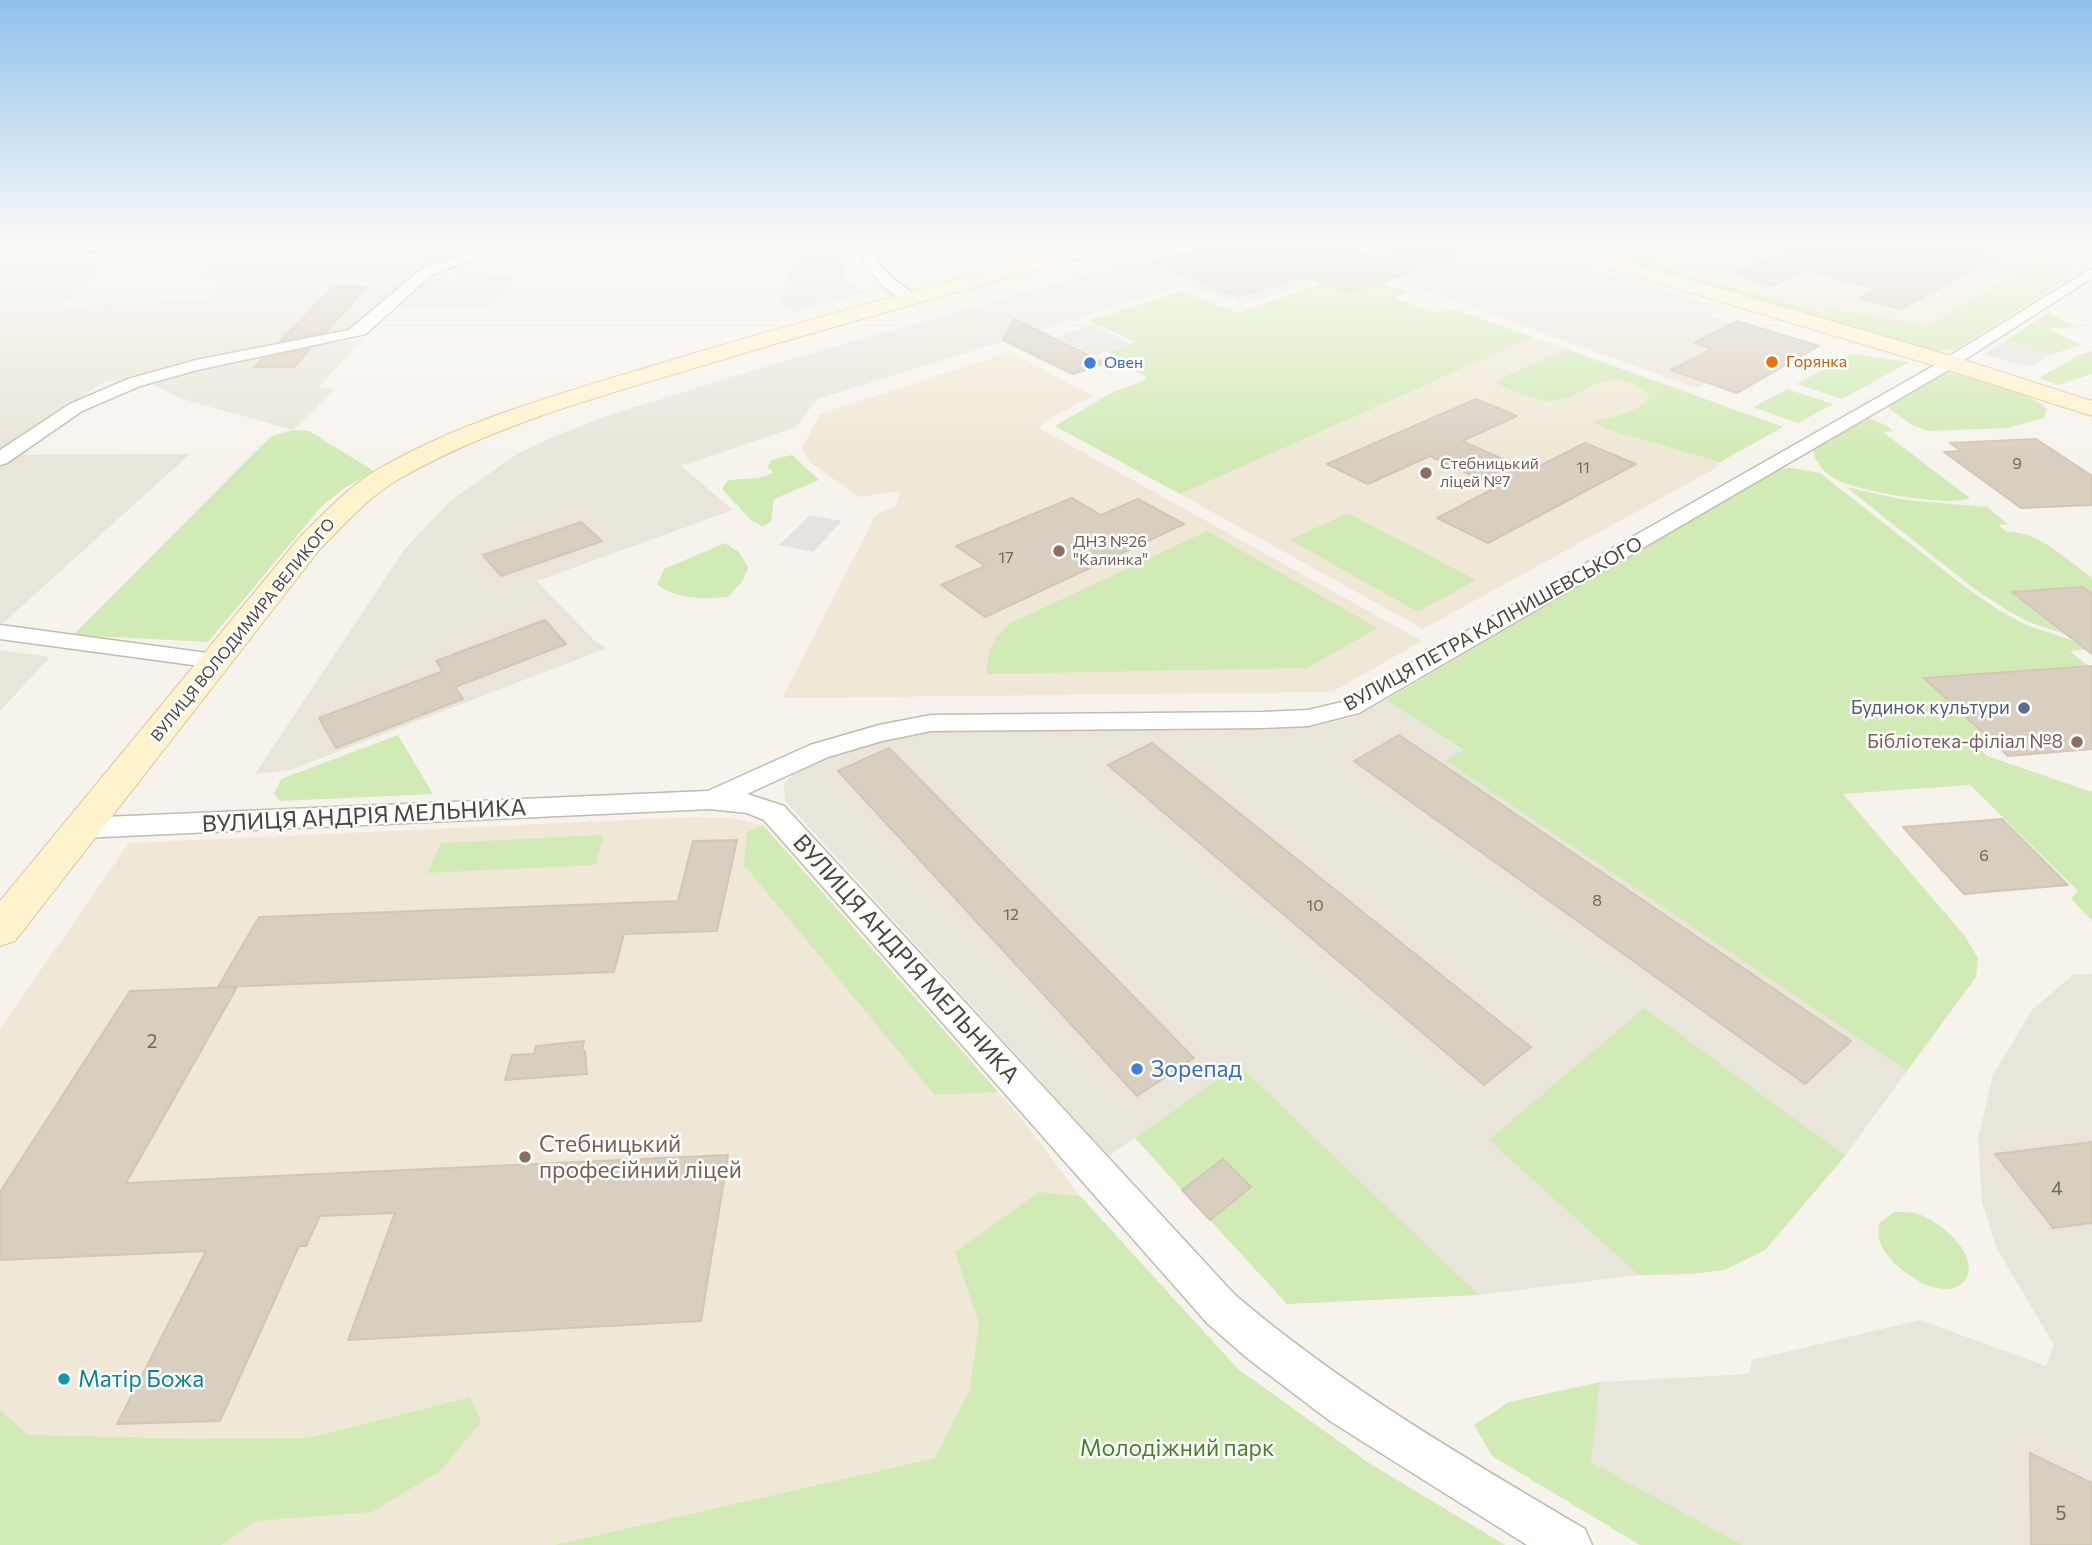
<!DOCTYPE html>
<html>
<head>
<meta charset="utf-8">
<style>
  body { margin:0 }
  canvas { display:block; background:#f6f3ec }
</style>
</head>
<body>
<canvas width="2092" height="1545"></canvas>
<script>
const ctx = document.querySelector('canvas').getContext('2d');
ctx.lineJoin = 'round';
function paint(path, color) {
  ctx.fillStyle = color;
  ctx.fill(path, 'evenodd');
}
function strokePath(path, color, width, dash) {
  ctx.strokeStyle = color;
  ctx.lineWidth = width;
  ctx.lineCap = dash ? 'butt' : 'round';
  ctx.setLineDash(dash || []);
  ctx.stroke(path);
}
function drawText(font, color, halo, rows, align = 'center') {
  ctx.font = font + ' Commissioner,sans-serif';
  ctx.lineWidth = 5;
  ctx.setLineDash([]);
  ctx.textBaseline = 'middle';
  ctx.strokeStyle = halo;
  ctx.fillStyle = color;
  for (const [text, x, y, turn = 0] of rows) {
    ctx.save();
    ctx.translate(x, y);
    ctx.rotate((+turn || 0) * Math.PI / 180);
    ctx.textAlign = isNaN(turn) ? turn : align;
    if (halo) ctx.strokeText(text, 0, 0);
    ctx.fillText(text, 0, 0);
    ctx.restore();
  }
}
const residential = new Path2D(`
  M228,243H440L436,252L414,275L350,333L127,381H105L64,410L0,450V264L52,252L123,246L60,306L209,301L224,277H200Z
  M1390,243H1507L1723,308L1708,316L1766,333L1746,360L1696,388L1364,268Z
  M1581,243H1701L1654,264Z
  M1169,251L1210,268L1236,260L1323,279L1242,305L1195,288L1178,287L817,399L796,427L681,466L733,510L537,581L594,640L607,648L290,770L255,774L404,550L451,500L519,453L555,436L609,415L761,368Z
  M516,277L493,306L396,308L427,279Z
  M362,340L318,388L335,389L293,430L182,399L149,382L287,348Z
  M190,454L2,624H0V467L17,455Z
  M0,650L50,657L0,711Z
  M1386,700L1463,751L1447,761L1907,1071L1845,1156L1765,1250L1724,1270L1690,1274L1639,1275L1479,1295L1238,1064L1109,1156L785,801L784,784L796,771L819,760L880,742L932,732L1312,727L1355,717Z
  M2092,974V1545H1743L1591,1462L1600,1382L1749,1374L1752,1360L1920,1320L2046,1366L2054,1345L1997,1249L1982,1202L1978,1138L1993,1075L2032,1010L2073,975Z`);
const industrial = new Path2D(`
  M798,245H843L844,280L866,293L793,312L779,303L797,253L650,258L653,249Z
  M810,515L842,521L813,552L779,545Z`);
const education = new Path2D(`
  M1701,243H2010L2092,263L2086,267H2068L2075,273L1953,351L1654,264Z
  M1533,337L1783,427L1717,463L1716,468L1423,629L1149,477L1464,367Z
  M1010,352L1094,396L1050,418L1039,428L1422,641L1332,692L782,698L876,515L896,505L900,491L859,497L810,462L802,448L820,414Z
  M694,817L732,818L763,825L1021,1118L1080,1196L935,1458L554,1545H0V1029L129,843Z`);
const green = new Path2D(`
  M440,243H498L416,273L436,252Z
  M1635,258L1819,312L1827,308L1929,326L2032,264L2075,274L1953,351L1947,349L1938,354L1623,264Z
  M1353,273L1408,292L1394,298L1432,312L1456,310L1533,337L1180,494L1055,426L1113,392L1145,380L1147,377L1112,360L1119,357L1108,352L1135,342L1089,321L1181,291L1238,313Z
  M2048,312L2077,327L2049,329L2081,345L2052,354L2005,341Z
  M1566,349L1783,427L1720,462L1610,430L1592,422C1612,416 1638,415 1650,396C1604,357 1590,400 1550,401C1531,401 1510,389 1493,382Z
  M2092,351V374L2058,385L2039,378L2079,355Z
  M1851,354L1909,362L1842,399L1797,384Z
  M1943,372C1972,377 2025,389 2047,409L2044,418L2007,428L1929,431L1912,425L1890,409L1889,403Z
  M1787,389L1833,404L1798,423L1753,407Z
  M1866,417L1888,426L1892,431L1883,432L1970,498C1947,507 1868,492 1844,483C1831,479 1812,463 1814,448Z
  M293,430L309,431L374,471L343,489L321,507L208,642L73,635L271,436Z
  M792,455L819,480L774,499L771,521L763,527L751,520L722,489L727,481C745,476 757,483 773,472L768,467L771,460Z
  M1792,468L1820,473L1969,590L2000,611L2026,625L2083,644L2090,649L2070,651L2088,666L1925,679L1989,738L1970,740L1987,756L2092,792V921L2071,899L2078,891L1970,785L1843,794L1964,935L1978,958L1976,977L1907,1071L1446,761L1463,750L1386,700L1779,469Z
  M1846,487L1905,500L1987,507L2008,524L1998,525L2007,532C2039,531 2067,560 2092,578V594L2082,587L2013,592L2085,641L2029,622L2007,610L1976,590Z
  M1348,513L1476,580L1418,612L1290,540Z
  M1207,531L1378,628L1307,668L987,674C987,648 992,640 1011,623Z
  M725,543L739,552L748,567L742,582L728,597C701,599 680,600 657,585L664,569Z
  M398,735L433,794L280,801L274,794L281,779Z
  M763,825L998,1092L935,1095L744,865L747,832Z
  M604,835L595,865L427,873L441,843Z
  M1644,1008L1845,1156L1765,1250L1724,1270L1690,1274L1639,1275L1489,1140Z
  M1238,1064L1479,1295L1287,1304L1210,1220L1251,1187L1223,1159L1182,1190L1135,1138Z
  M1039,1192L1080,1196L1238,1369L1369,1463L1505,1545H554L935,1458L970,1389L979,1323L955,1252Z
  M1894,1212C1904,1212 1912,1212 1921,1215C1940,1222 1982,1256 1965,1280C1944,1307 1890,1267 1881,1245C1878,1238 1878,1231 1879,1223Z
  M1600,1382L1591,1462L1743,1545H1640L1492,1456L1474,1425L1509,1402Z
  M470,1397L481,1422L440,1471L372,1512L255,1521L221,1545H0V1410L28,1435L190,1439L309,1438Z`);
const parking = new Path2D(`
  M1091,325L1113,335L1130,343L1095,356L1056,337Z
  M2005,341L2052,354L2033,365L2018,364L1984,354Z`);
const building = new Path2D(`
  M1220,243H1336L1377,257L1419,243H1457L1461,253L1351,293L1305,276L1238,297L1153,262Z
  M1803,243H1949L1999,255L1901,309L1860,298L1876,289L1806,270L1772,286L1733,274Z
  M334,287H366L326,332L280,341Z
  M1014,319L1105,363L1073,374L1003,340Z
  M1737,321L1819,346L1737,393L1671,370L1712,349L1694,343Z
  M311,348L294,367H254L263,359Z
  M1476,399L1517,416L1462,441L1530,471L1585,443L1636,464L1488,543L1437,518L1497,487L1430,456L1368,484L1327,464Z
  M2036,439L2092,476V505L2021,508L1944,452L1961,451L1950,443Z
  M1072,498L1101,515L1138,499L1184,524L985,617L941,585L985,566L956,546Z
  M581,522L602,541L501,576L483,555Z
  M2082,587L2092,594V654L2012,592Z
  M545,620L566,644L455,687L463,699L336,748L319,718L443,671L436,661Z
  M2092,666V749L2008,756L1924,678Z
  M1399,735L1851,1041L1805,1084L1354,761Z
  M1152,743L1531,1047L1484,1085L1108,765Z
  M889,748L1194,1058L1137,1096L838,771Z
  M2002,819L2068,885L1964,894L1903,827Z
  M737,840L717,931L624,934L614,972L218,987L259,917L678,901L693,841Z
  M237,987L126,1183L728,1155L701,1321L348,1340L395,1213L320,1216L306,1246H299L220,1421L117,1424L206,1251L0,1260V1192L130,991Z
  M584,1041L582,1051H585L587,1074L505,1080L512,1055L534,1054L536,1046Z
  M2092,1142V1223L2053,1228L1995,1154Z
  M1223,1159L1251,1187L1210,1220L1182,1190Z
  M2030,1453L2092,1483V1545H2031Z`);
const street = new Path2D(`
  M77,243H166L159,247L0,254V246Z
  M494,243H512L430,276L366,334L197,370L140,386L82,411L7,463L0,465V450L70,404L128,379L196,360L349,330L420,270Z
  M854,243H866C878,266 893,281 916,295L918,298L916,301C892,306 861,262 854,243Z
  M2092,268V278L1947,371L1359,713L1308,726L1262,728L931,731L882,741L828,757L747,794L784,806L1235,1295C1343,1387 1463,1457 1585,1529L1592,1545H1527L1330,1421L1247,1358L1207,1323L764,820L747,813L710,809L81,838L71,835L67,828L71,821L81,818L708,791L810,745L879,725L931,715L1262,712L1308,710L1342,702L1935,365Z
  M0,625L215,654L223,656L227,661L223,666L215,668L0,639Z`);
const secondary = new Path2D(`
  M1091,243H1119L1117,247C973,288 828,327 685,371C587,400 488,428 399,479C368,497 345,524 320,549L15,941L0,946V901L300,537C325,512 349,486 380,468C468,418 566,392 662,363C804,320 948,282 1091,243Z
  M1536,243H1564L1958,358L2092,401V416L1942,368L1538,247Z`);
const markers = [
  [1772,362,7,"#e8710a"],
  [1090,363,7,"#3f7fe0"],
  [1426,473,7,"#8d6e63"],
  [1059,551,7,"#8d6e63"],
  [2024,708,7,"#5c6f8a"],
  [2077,742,7,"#8d6e63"],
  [1137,1069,7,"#3f7fe0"],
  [525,1157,7,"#8d6e63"],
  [64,1379,7,"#0f9aa8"]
];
const farFoodnames = [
  ["Горянка",1786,362]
];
const farShopnames = [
  ["Овен",1104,363]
];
const farEducationnames = [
  ["Стебницький",1440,464],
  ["ліцей №7",1440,482],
  ["ДНЗ №26",1073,542],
  ["\"Калинка\"",1073,560]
];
const numberNames = [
  ["9",2017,464],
  ["11",1583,468],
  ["17",1006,558],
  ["6",1984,856],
  ["8",1597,901],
  ["10",1315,906],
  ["12",1011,915]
];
const farStreetnames = [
  ["ВУЛИЦЯ ВОЛОДИМИРА ВЕЛИКОГО",243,630,-51]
];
const streetNames = [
  ["ВУЛИЦЯ ПЕТРА КАЛНИШЕВСЬКОГО",1493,624,-29]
];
const serviceNames = [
  ["Будинок культури",2010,708]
];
const educationNames = [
  ["Бібліотека-філіал №8",2063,742]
];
const nearNumbernames = [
  ["2",152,1042],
  ["4",2057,1189],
  ["5",2061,1514]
];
const nearStreetnames = [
  ["ВУЛИЦЯ АНДРІЯ МЕЛЬНИКА",364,816,-3],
  ["ВУЛИЦЯ АНДРІЯ МЕЛЬНИКА",906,959,48]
];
const nearShopnames = [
  ["Зорепад",1151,1069]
];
const nearEducationnames = [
  ["Стебницький",539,1144],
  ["професійний ліцей",539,1170]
];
const nearCulturenames = [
  ["Матір Божа",78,1379]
];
const nearParknames = [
  ["Молодіжний парк",1177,1448]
];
paint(residential, '#eae5da');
paint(industrial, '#e6e2dd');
paint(education, '#efe8d6');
paint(green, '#d2eab5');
paint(parking, '#e5e3e0');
paint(building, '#d8cfc1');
strokePath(building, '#d3c7b4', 2);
strokePath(street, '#c2bbae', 3);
strokePath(secondary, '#d6c79b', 2);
paint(street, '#fff');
paint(secondary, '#fff3cd');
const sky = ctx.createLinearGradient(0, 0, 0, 459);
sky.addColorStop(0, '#8fc1ec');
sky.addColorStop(0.53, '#fbfaf6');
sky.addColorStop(1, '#fbfaf600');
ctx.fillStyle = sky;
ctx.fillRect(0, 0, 2092, 459);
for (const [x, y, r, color] of markers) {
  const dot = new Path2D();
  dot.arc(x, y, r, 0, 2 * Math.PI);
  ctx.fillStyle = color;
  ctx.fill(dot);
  strokePath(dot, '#fff', 2.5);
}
drawText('16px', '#c56008', '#fff', farFoodnames, 'left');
drawText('16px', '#366cbe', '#fff', farShopnames, 'left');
drawText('16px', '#785e54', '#fff', farEducationnames, 'left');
drawText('16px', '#6e675b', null, numberNames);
drawText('16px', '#4b4439', '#fff', farStreetnames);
drawText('19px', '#4b4439', '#fff', streetNames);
drawText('19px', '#4e5e75', '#fff', serviceNames, 'right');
drawText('19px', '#785e54', '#fff', educationNames, 'right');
drawText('19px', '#6e675b', null, nearNumbernames);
drawText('23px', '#4b4439', '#fff', nearStreetnames);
drawText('23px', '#366cbe', '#fff', nearShopnames, 'left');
drawText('23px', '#785e54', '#fff', nearEducationnames, 'left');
drawText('23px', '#0d838f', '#fff', nearCulturenames, 'left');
drawText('23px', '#4a7f2a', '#fff', nearParknames);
</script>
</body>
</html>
